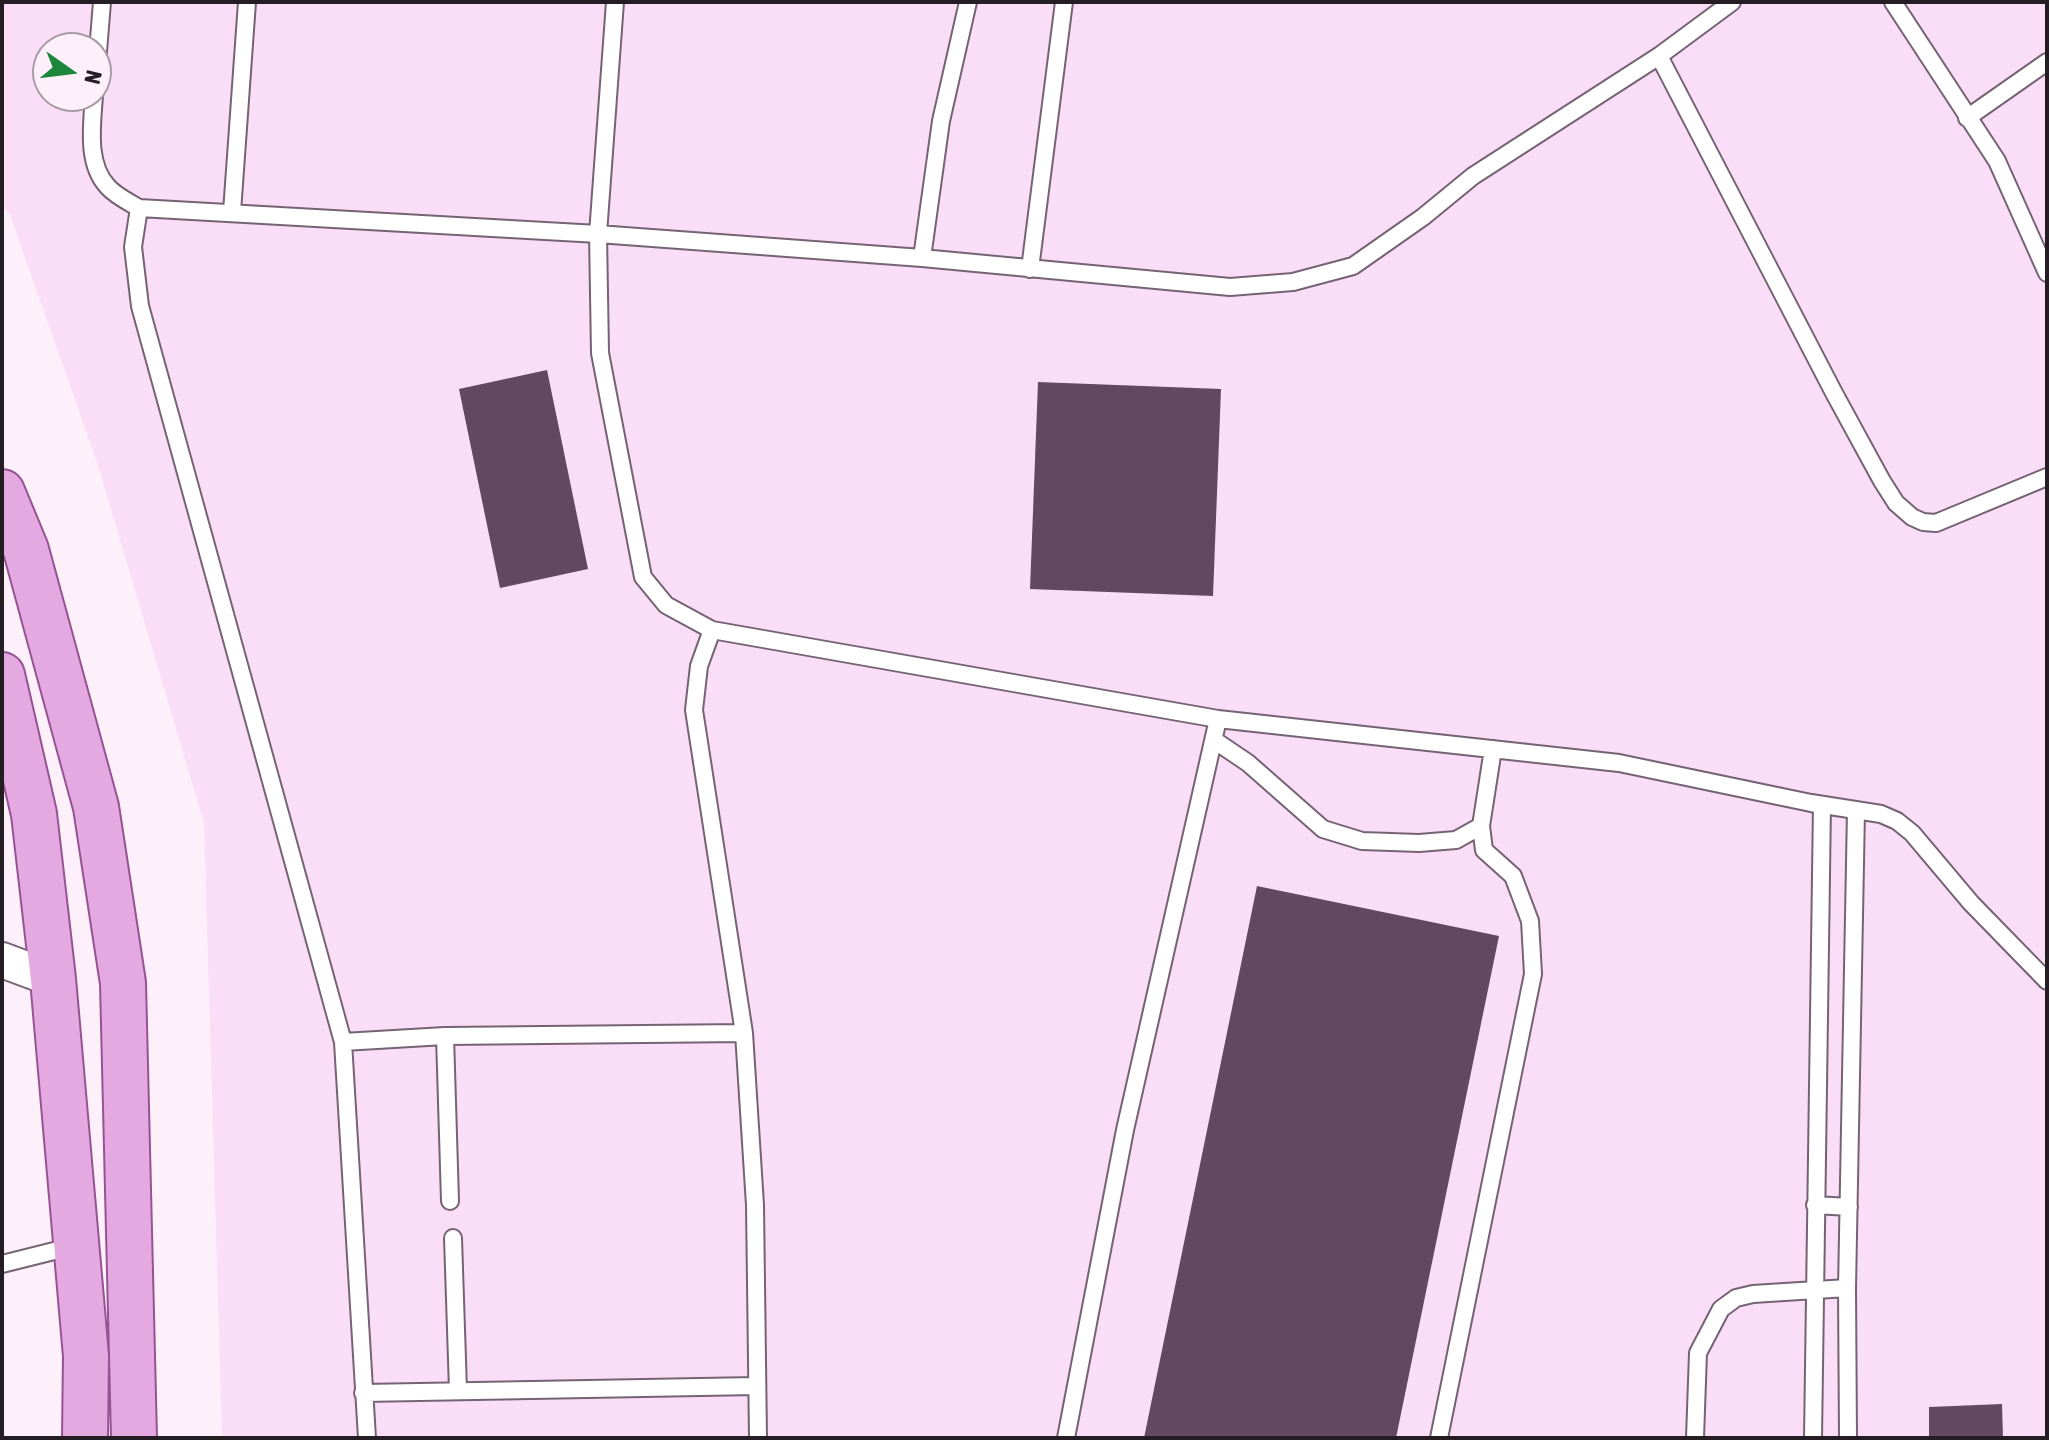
<!DOCTYPE html>
<html>
<head>
<meta charset="utf-8">
<style>
  body { margin:0 }
  #map { position:relative; width:2049px; height:1440px; overflow:hidden; background:#fdf0fb; font-family:"Asap Condensed",sans-serif }
  canvas { display:block }
  .frame { position:absolute; inset:0; border:4px solid #251d24; pointer-events:none }
  .north { position:absolute; left:32px; top:32px; width:80px; height:80px; box-sizing:border-box; background:#fdf0fb; border:2px solid #a79ca5; border-radius:50%; rotate:104deg; font-size:22px; font-weight:700; line-height:32px; text-align:center; color:#251d24 }
  .north::after { content:''; display:block; margin:auto; width:28px; height:36px; background:#1b863c; clip-path:polygon(50% 0,100% 100%,50% 72%,0 100%) }
</style>
</head>
<body>
<div id="map">
<canvas width="2049" height="1440"></canvas>
<div class="frame"></div>
<div class="north">N</div>
</div>
<script>
const ctx = document.querySelector('canvas').getContext('2d');
ctx.lineJoin = 'round';
function paint(path, color) {
  ctx.fillStyle = color;
  ctx.fill(path, 'evenodd');
}
function strokePath(path, color, width, dash) {
  ctx.strokeStyle = color;
  ctx.lineWidth = width;
  ctx.lineCap = dash ? 'butt' : 'round';
  ctx.setLineDash(dash || []);
  ctx.stroke(path);
}
const built = new Path2D(`
  M2,2H2047V1438H222L204,823L97,462L10,215L2,204ZM48,48H96V96H48Z`);
const building = new Path2D(`
  M547,370L588,569L500,588L459,389Z
  M1038,382L1221,389L1213,596L1030,589Z
  M1257,886L1499,936L1396,1438H1144Z
  M2002,1404L2003,1438H1929V1407Z`);
const lane = new Path2D(`
  M615,2L598,234L600,353L643,577L666,605L712,630L1218,719L1619,763L1811,803L1881,814L1897,821L1912,833L1971,903L2047,981
  M1893,2L1997,161L2047,273
  M1659,56L1834,393L1882,481L1896,503L1912,517L1923,522L1936,523L2047,477
  M96,76L102,2
  M94,96C92,125 86,164 108,187C116,196 129,202 139,208L598,234L922,258L1230,287L1293,282L1353,266L1423,217L1473,176L1659,56L1732,2
  M1967,118L2047,62
  M139,208L133,247L140,306L343,1042L367,1438
  M232,212L247,2
  M922,258L941,121L968,2
  M1030,269L1064,2
  M712,630L699,666L694,710L744,1033L755,1205L758,1438
  M1214,740L1248,763L1323,829L1362,841L1419,843L1456,840L1481,826
  M445,1036L450,1201
  M343,1042L445,1036L744,1033
  M1815,1205L1849,1207
  M453,1238L458,1390
  M2,1264L74,1246
  M363,1393L756,1386
  M1066,1438L1125,1130L1218,719
  M1439,1438L1533,974L1530,921L1513,876L1484,850L1481,826L1493,749
  M1695,1438L1698,1353L1721,1309L1736,1298L1753,1294L1847,1288
  M1813,1438L1822,805
  M1848,1438L1847,1288L1856,810`);
const street = new Path2D(`
  M2,960L53,979`);
const primary = new Path2D(`
  M2,492L26,550L96,807L123,983L134,1438
  M2,675L34,814L53,979L86,1356L85,1438`);
paint(built, '#fadef7');
paint(building, '#634861');
strokePath(lane, '#756374', 20);
strokePath(street, '#756374', 38);
strokePath(primary, '#965393', 48);
strokePath(lane, '#fff', 16);
strokePath(street, '#fff', 34);
strokePath(primary, '#e5a9e2', 44);
</script>
</body>
</html>
